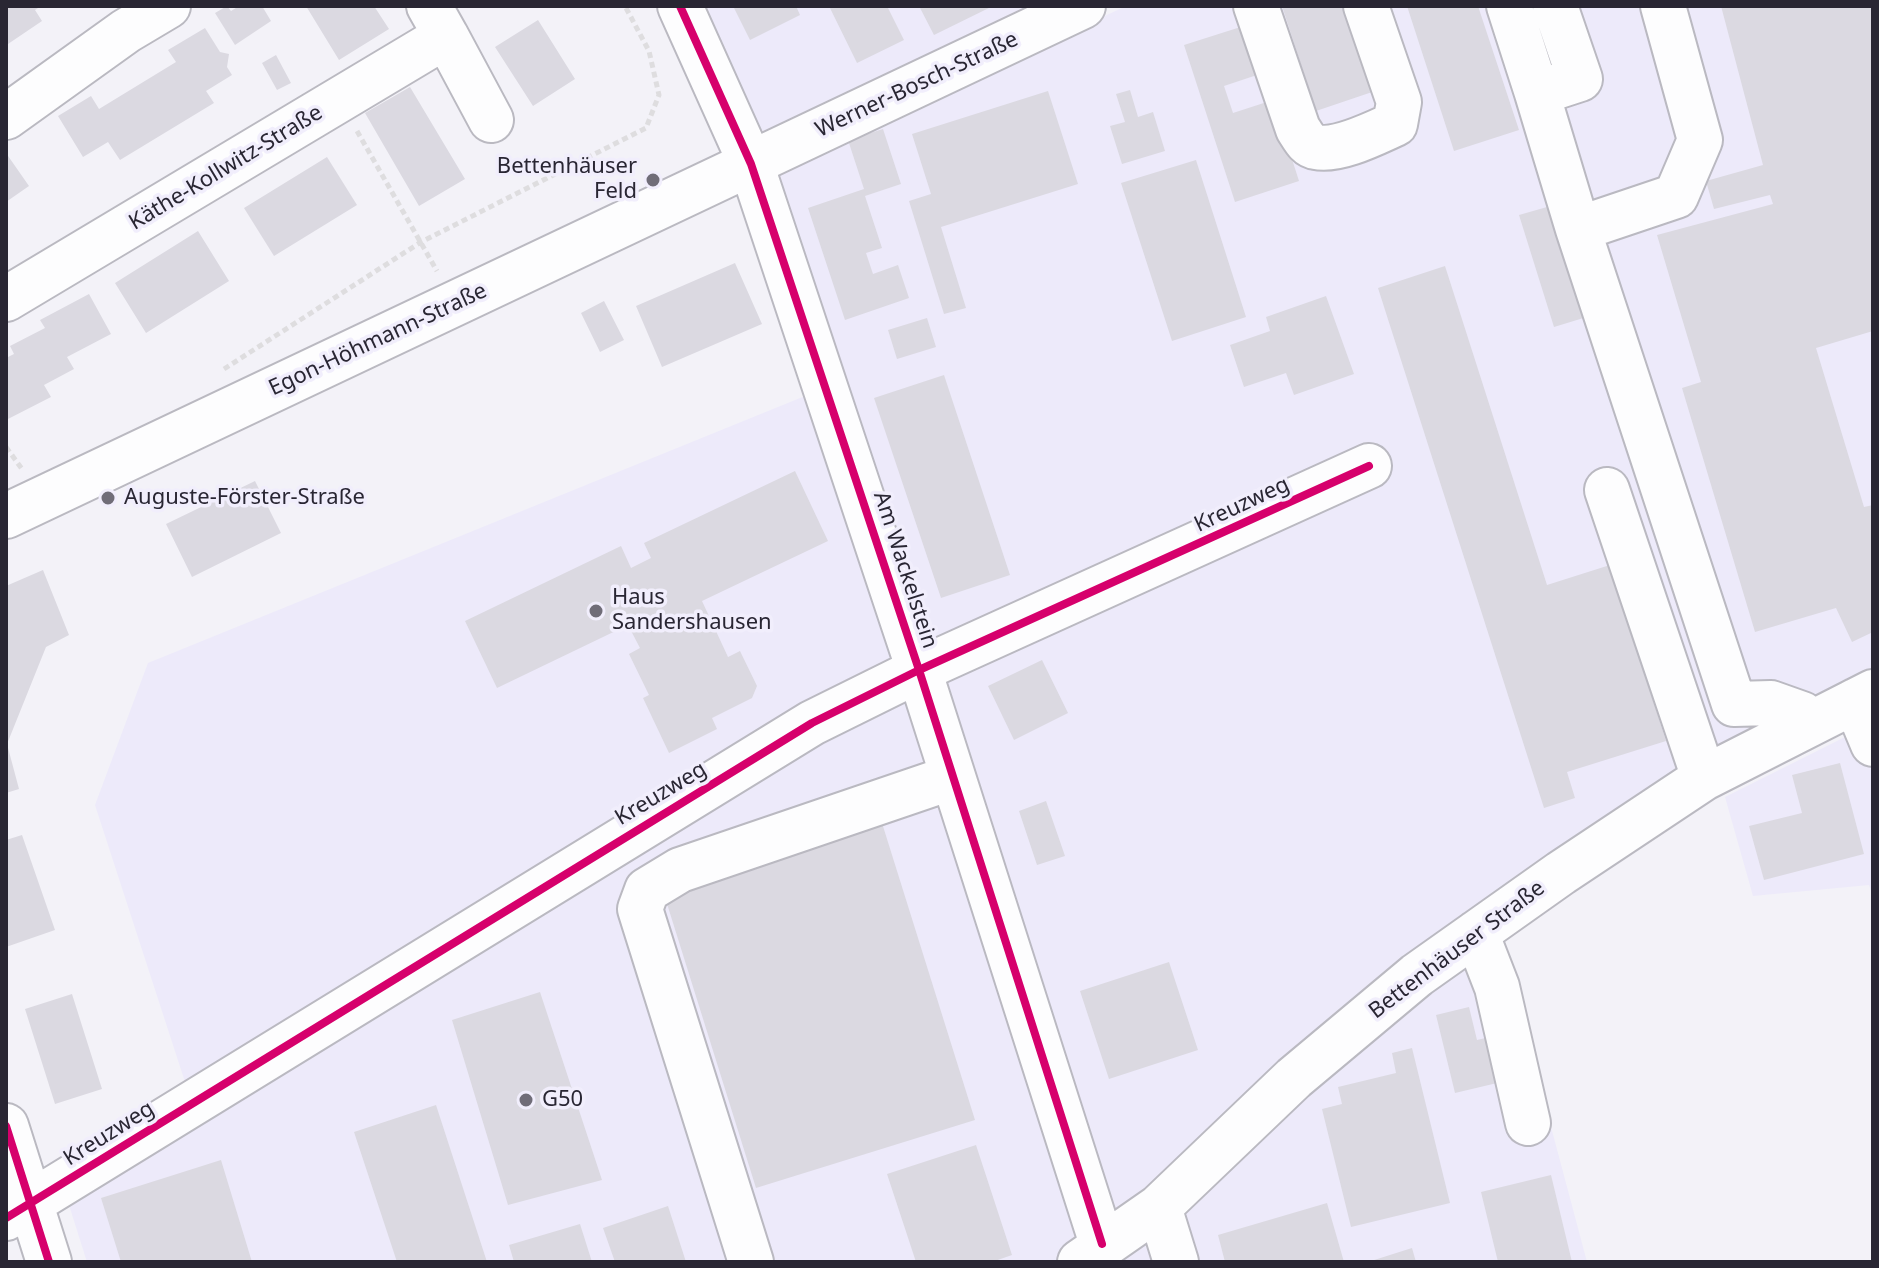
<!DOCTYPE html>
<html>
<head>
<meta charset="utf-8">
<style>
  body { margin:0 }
  #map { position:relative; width:1879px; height:1268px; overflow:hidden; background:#f3f2f8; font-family:"Noto Sans",sans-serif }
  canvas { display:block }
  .frame { position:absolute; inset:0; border:8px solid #292633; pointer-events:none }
</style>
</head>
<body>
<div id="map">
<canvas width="1879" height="1268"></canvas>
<div class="frame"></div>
</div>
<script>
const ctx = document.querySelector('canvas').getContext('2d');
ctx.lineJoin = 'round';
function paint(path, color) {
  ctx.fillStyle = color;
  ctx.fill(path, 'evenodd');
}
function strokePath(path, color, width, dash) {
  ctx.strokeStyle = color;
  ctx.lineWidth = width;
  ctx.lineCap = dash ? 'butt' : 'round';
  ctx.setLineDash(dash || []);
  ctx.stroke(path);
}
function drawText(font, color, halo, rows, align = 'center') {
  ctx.font = font + ' "Noto Sans",sans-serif';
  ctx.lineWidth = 7;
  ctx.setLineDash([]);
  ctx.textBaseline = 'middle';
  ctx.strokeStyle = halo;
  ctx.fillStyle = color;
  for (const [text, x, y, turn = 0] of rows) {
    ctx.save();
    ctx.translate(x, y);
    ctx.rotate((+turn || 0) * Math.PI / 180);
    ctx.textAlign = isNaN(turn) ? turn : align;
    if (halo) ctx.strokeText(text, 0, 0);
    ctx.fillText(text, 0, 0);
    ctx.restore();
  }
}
const built = new Path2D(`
  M701,6H1031L768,134L748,122Z
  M1126,6H1873V667L1680,768L1482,903L1501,939L1587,1262H87L69,1205L199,1125L95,805L148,663L837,383L774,181L783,168Z
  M1873,723V897L1869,885L1753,896L1725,797Z`);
const building = new Path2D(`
  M6,6H41L35,10L42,21L8,44L6,40Z
  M227,6L231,11L239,6H262L271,21L235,45L215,13Z
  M306,6H374L389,29L339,60Z
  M733,6H796L800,15L750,40Z
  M829,6H887L904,40L857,63Z
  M919,6H993L934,35Z
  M1282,6H1357L1384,88L1316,111Z
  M1407,6H1478L1519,130L1454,151Z
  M1721,6H1873V331L1816,348L1864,507L1873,505V632L1852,642L1836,608L1755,632L1682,388L1701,382L1657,235L1773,204L1770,195L1714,209L1706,181L1763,165Z
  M538,20L575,79L533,106L495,47Z
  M1250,24L1266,72L1224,86L1233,113L1273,100L1299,181L1235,202L1184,45Z
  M205,28L220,52L229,54L227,67L232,75L206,91L214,103L120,160L108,142L83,157L58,116L91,96L99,109L176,62L168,50Z
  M276,55L291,83L277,90L262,63Z
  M410,87L465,179L419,206L365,113Z
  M1130,90L1138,117L1153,112L1165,151L1122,164L1110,126L1125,122L1116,94Z
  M1048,91L1078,184L941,227L966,308L944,314L909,201L931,194L912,134Z
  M883,129L901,184L865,196L882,248L866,253L873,274L898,265L909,298L845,320L808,208L864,189L848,140Z
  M6,153L29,186L6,202Z
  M327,157L357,205L274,256L244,208Z
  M1196,160L1246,317L1172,341L1121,183Z
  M1554,205L1590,316L1554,327L1519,215Z
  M198,231L229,281L146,333L115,283Z
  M735,263L762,324L662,367L636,306Z
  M1445,266L1547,585L1610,565L1666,741L1567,772L1575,798L1544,808L1378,288Z
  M89,294L111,334L67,357L74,369L44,385L51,397L6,420V358L14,354L10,346L45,328L40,320Z
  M1326,296L1354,374L1294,395L1286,373L1244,387L1230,345L1270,331L1266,317Z
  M604,301L624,340L600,352L581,313Z
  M927,318L936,347L897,359L888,330Z
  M944,375L1010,575L941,598L874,398Z
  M795,471L828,541L702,601L728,657L740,651L757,686L752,698L712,718L717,729L669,753L643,698L649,695L629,654L640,648L628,625L497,688L465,621L621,546L631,568L651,558L644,543Z
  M255,481L281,533L192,577L166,524Z
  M43,570L69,635L46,647L7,744L19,789L6,793V586Z
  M1042,660L1068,713L1014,740L988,686Z
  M1840,763L1864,854L1764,880L1749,826L1802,813L1792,775Z
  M1046,801L1065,856L1037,865L1019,811Z
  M882,823L975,1120L756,1188L663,891Z
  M22,835L55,930L6,947V840Z
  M1169,962L1198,1050L1109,1079L1080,991Z
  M540,992L602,1180L508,1205L452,1020Z
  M72,994L102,1089L55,1104L25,1009Z
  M1469,1007L1477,1040L1502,1034L1514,1079L1455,1093L1436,1015Z
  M1412,1048L1450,1203L1351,1227L1322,1109L1342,1104L1338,1087L1396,1073L1392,1053Z
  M436,1105L487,1262H397L354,1132Z
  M976,1145L1012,1255L992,1262H916L887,1174Z
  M221,1160L252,1262H121L101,1198Z
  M1551,1175L1572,1262H1498L1481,1192Z
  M1327,1203L1344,1262H1225L1218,1235Z
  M668,1206L686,1262H615L603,1228Z
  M580,1224L592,1262H514L509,1245Z
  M1412,1248L1416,1262H1371V1261Z`);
const path = new Path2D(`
  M357,131L437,271
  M224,369L421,242L646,128L659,95L649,51L625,6
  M6,447L22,469`);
const minor = new Path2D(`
  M680,6L751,164L919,670L1102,1244
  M1256,6L1298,129C1303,136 1307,146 1316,147C1338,152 1375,133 1395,124L1399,102L1366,6
  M1509,6L1537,93
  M1555,6L1580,79L1537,93L1578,229L1734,704L1771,703L1802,714L1808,724
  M446,36L491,120
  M6,117L126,31L168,6
  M1578,229L1676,196L1700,140L1663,6
  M6,299L446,36L429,6
  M1607,490L1704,778
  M6,516L1083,6
  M1855,701L1873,744
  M1476,933L1497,987L1528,1123
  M6,1126L49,1262
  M1159,1207L1176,1262
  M6,1218L812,723L919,670L1369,466
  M751,1262L640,909L647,890L680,870L953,777
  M1080,1262L1159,1207L1294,1078L1417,975L1561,873L1704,778L1873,692`);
const cycleway = new Path2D(`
  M680,6L751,164L919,670L1102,1244
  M6,1126L49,1262
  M6,1218L812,723L919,670L1369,466`);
const markers = [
  [653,180,8,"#706d78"],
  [108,498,8,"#706d78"],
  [596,611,8,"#706d78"],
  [526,1100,8,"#706d78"]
];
const streetNames = [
  ["Werner-Bosch-Straße",917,85,-25],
  ["Käthe-Kollwitz-Straße",226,168,-31],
  ["Egon-Höhmann-Straße",378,340,-25],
  ["Kreuzweg",1242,505,-25],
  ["Am Wackelstein",905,570,72],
  ["Kreuzweg",661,794,-31],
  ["Bettenhäuser Straße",1457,950,-37],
  ["Kreuzweg",109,1134,-32]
];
const poiNames = [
  ["Bettenhäuser",637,167,"right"],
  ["Feld",637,192,"right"],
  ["Auguste-Förster-Straße",124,498],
  ["Haus",612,598],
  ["Sandershausen",612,623],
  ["G50",542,1100]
];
paint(built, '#edeafa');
paint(building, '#dbd9e1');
strokePath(minor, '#bab9c1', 48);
strokePath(path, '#dedddf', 5, [6, 4]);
strokePath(minor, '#fdfdfe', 44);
strokePath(cycleway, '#d6006c', 8);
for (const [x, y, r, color] of markers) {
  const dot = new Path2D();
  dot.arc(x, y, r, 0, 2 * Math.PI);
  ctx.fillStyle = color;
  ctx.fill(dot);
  strokePath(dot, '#f1eefc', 3);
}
drawText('22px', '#292633', '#f1eefc', streetNames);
drawText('22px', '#292633', '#f1eefc', poiNames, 'left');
</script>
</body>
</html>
